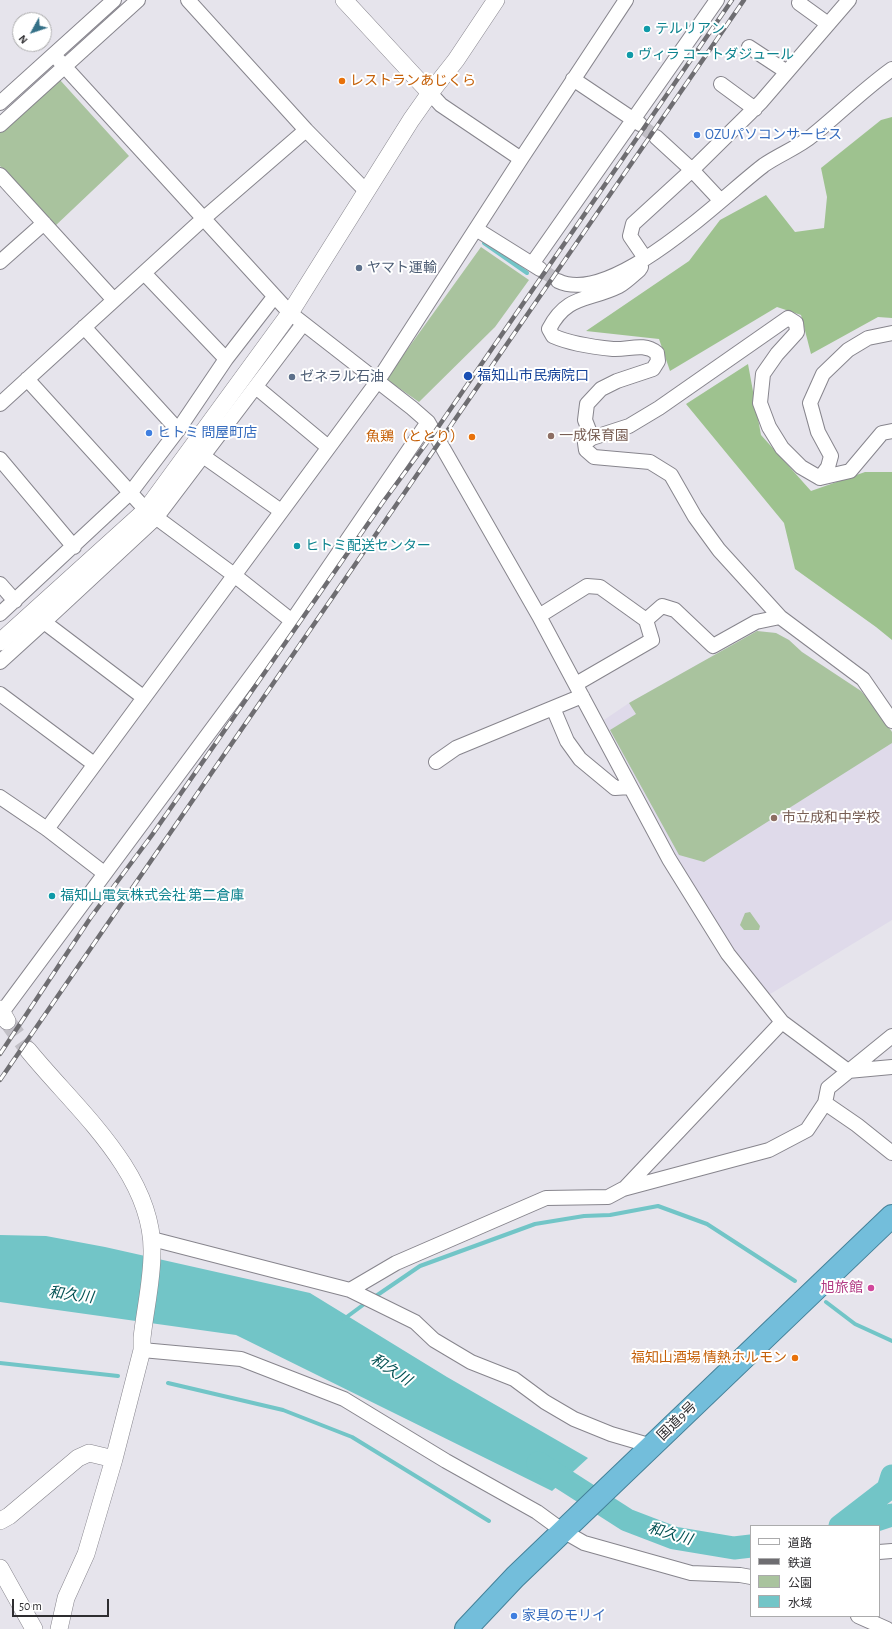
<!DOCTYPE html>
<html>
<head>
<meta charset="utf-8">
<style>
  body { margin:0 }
  #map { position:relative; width:892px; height:1629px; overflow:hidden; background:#e6e4ec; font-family:"Alegreya Sans","Noto Sans JP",sans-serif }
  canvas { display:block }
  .legend { position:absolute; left:750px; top:1525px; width:130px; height:92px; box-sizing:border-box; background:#fff; border:1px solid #ababac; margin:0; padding:5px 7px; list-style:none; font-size:12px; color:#2e2d30 }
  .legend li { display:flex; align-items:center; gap:8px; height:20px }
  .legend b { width:20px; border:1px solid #ababac }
  .north { position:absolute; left:12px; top:12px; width:40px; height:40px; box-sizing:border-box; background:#fff; border:1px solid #ababac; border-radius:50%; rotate:230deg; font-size:11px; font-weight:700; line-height:16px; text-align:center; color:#2e2d30 }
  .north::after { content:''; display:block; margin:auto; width:14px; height:18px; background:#347087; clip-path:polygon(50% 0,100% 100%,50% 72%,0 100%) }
  .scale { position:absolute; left:12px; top:1599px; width:97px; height:18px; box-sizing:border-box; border:2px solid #2e2d30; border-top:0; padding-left:5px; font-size:12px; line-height:14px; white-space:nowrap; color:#2e2d30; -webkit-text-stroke:3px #fff; paint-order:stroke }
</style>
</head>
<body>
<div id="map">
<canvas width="892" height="1629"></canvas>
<ul class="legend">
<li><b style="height:5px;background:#fff"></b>道路</li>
<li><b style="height:5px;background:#6e6d71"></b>鉄道</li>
<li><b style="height:11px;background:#a9c39e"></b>公園</li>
<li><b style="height:11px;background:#72c5c7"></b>水域</li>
</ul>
<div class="north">N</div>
<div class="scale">50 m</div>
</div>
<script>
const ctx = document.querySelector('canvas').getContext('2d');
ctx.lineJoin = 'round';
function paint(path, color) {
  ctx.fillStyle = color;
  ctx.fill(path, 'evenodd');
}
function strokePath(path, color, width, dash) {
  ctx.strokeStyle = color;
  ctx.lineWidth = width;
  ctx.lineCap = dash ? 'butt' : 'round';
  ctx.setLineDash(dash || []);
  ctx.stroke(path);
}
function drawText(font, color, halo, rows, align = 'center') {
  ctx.font = font + ' "Alegreya Sans","Noto Sans JP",sans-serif';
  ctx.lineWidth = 4;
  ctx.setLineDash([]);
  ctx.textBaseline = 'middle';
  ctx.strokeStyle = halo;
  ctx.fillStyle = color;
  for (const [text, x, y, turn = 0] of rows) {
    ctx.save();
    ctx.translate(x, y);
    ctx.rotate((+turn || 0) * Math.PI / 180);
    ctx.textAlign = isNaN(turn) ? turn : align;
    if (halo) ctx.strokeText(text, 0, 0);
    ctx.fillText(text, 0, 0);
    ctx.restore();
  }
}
const built = new Path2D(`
  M757,631L776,633L789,640L802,652L861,691L892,732V920L767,996L702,903L604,720L629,703Z`);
const green = new Path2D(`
  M60,80L129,156L54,227L0,166V132Z
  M481,247L529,280L495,327L419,402L386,379Z
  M757,631L776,633L789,640L802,652L861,691L876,708L892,732V743L704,862L679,855L610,730L636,714L629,703Z
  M750,912L760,926L759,930H744L740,925L745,913Z`);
const forest = new Path2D(`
  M892,117V318L878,317L811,354L801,315L777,307L670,371L659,339L586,331L689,261L720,220L766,195L795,232L824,228L827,197L821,168L881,120Z
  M748,364L761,435L811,491L865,472H892V640L876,627L795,569L784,523L686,404Z`);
const water = new Path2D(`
  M0,1235L46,1236L105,1247L310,1293L447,1377L588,1458L552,1491L236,1335L0,1302Z`);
const stream = new Path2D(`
  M484,243L527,273
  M373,1298L420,1266L535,1224L584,1216L610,1215L658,1206L707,1224L795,1281
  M826,1302L855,1324L892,1341
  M344,1319L367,1302
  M0,1363L118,1376
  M168,1383L283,1410L352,1437L489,1521`);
const river = new Path2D(`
  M538,1463L627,1520L674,1538L734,1548L751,1546
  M840,1526L888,1489L892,1476
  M858,1526L892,1515`);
const minorTunnel = new Path2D(`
  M640,125L656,137
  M540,269L558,281`);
const tertiaryTunnel = new Path2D(`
  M7,1021L28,1050`);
const minor = new Path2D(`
  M188,0L306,130L366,191
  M799,3L828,24
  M749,47L787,72
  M54,55L290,313L412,408L428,422L539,616L669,859L728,954L782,1022L848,1071L892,1067
  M573,79L640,124
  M721,84L755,109
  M430,93L441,105L521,159
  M0,103L114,0
  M0,125L138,0
  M656,137L692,170L721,201
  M0,175L114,300
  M476,229L540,269
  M645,258L630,236L633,224L692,170L761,102L849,0
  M0,262L44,223
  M532,264L717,0
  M144,273L226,359
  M558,281C613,307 723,196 764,165C780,154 799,147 813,135C840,113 864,89 892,69
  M84,327L178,430
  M27,379L146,510L234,575L292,621
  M256,387L328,447
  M0,404L203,219L306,130
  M892,431L882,433L850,471L820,478L801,467L782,448L769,427L760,403L763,374L777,354L797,332L796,323L788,318L659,408L629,426L592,438L585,443L586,450L594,457L650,462L671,475L695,517L719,550L780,617L863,679L892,721
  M592,438L585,420L587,404L601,389L617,381L653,369L658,361L657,353C643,342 629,350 613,349C593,347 571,344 553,336L549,329C567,294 589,301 619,286C626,282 633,275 639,270L641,267
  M203,456L281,511
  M0,459L74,547
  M820,478L828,467L831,456L818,432L810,403L823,374L848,350L868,338L892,333
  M0,584L15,601
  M0,614L131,492L178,430L226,359L274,297
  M539,616L587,586L600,587L646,620L652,640L576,684
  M646,620L662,606L675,610L713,646L756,622L780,617
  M0,662L44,622
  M0,694L94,764
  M143,697L44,622L156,518L303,324
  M553,708L567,741L580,759L615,788L630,787
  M436,762L456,748L582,696
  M0,797L47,829L104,873
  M47,829L377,382L521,159L626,0
  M0,1015L292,621L428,422
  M825,1103L857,1125L892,1153
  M624,1189L782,1022
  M152,1239L350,1290L415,1322L434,1340L471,1362L514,1379L545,1402L574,1419L611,1434L652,1446
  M350,1290L396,1263L546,1198L608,1197L623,1189L769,1150L807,1130L825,1103L828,1088L892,1036
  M142,1350L241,1359L344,1399L446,1461L537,1512L563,1531L584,1543L691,1573L740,1575L751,1577
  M879,1552L892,1551
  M858,1616L887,1629`);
const tertiary = new Path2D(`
  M344,0L430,93
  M0,642L146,510L290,313L411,120L430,93L456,60L496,0
  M0,1009L7,1021
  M28,1050C74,1107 154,1173 152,1253C152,1281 145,1310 142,1338V1350L114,1459L86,1554L66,1598L59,1629
  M0,1521L9,1516L78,1458L89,1453L114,1459
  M0,1568L34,1629`);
const trunk = new Path2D(`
  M466,1629L515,1577L892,1216`);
const rail = new Path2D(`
  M0,1054L91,917L152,835L383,502L434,433L732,0
  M0,1080L744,0`);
const markers = [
  [647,29,4,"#0f9aa8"],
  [630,55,4,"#0f9aa8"],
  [342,81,4,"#e8710a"],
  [697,135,4,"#3f7fe0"],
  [359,268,4,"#5c6f8a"],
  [468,376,5,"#1a4fb4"],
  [292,377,4,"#5c6f8a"],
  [149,433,4,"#3f7fe0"],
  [551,436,4,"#8d6e63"],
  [472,437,4,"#e8710a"],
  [297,546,4,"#0f9aa8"],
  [774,818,4,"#8d6e63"],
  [52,896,4,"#0f9aa8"],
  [871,1288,4,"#d1479c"],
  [795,1358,4,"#e8710a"],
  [514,1616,4,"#3f7fe0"]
];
const cultureNames = [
  ["テルリアン",655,29],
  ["ヴィラ コートダジュール",638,55],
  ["ヒトミ配送センター",305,546],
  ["福知山電気株式会社 第二倉庫",60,896]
];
const foodNames = [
  ["レストランあじくら",350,81,"left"],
  ["魚鶏（ととり）",464,437],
  ["福知山酒場 情熱ホルモン",787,1358]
];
const shopNames = [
  ["OZUパソコンサービス",705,135],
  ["ヒトミ 問屋町店",157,433],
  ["家具のモリイ",522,1616]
];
const serviceNames = [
  ["ヤマト運輸",367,268],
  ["ゼネラル石油",300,377]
];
const transitNames = [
  ["福知山市民病院口",477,376]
];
const educationNames = [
  ["一成保育園",559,436],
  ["市立成和中学校",782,818]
];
const hotelNames = [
  ["旭旅館",863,1288]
];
const streetNames = [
  ["国道9号",677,1421,-44]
];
const waterNames = [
  ["和久川",71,1295,7],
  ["和久川",391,1370,33],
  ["和久川",670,1534,16]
];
paint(built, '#dfdaea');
paint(green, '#a9c39e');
paint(forest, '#9ec28f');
paint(water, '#72c5c7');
strokePath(stream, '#72c5c7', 4);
strokePath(river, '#72c5c7', 23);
strokePath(minorTunnel, '#c1bfc6', 14, [14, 7]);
strokePath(tertiaryTunnel, '#c1bfc6', 17, [17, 8]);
strokePath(minor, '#87858d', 16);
strokePath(tertiary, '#87858d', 18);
strokePath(trunk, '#448199', 24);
strokePath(minor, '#fff', 14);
strokePath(tertiary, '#fff', 17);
strokePath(trunk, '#73bedb', 22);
strokePath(rail, '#6e6d71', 4.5);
strokePath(rail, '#fff', 3, [9]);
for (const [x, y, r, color] of markers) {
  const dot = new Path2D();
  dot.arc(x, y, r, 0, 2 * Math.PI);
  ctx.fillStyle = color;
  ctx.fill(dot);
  strokePath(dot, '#fff', 1.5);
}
drawText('14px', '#0d838f', '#fff', cultureNames, 'left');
drawText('14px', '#c56008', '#fff', foodNames, 'right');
drawText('14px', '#366cbe', '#fff', shopNames, 'left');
drawText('14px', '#4e5e75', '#fff', serviceNames, 'left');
drawText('14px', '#164399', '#fff', transitNames, 'left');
drawText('14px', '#785e54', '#fff', educationNames, 'left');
drawText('14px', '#b23c85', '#fff', hotelNames, 'right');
drawText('14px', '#2e2d30', '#fff', streetNames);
drawText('italic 15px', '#035153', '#fff', waterNames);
</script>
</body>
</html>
